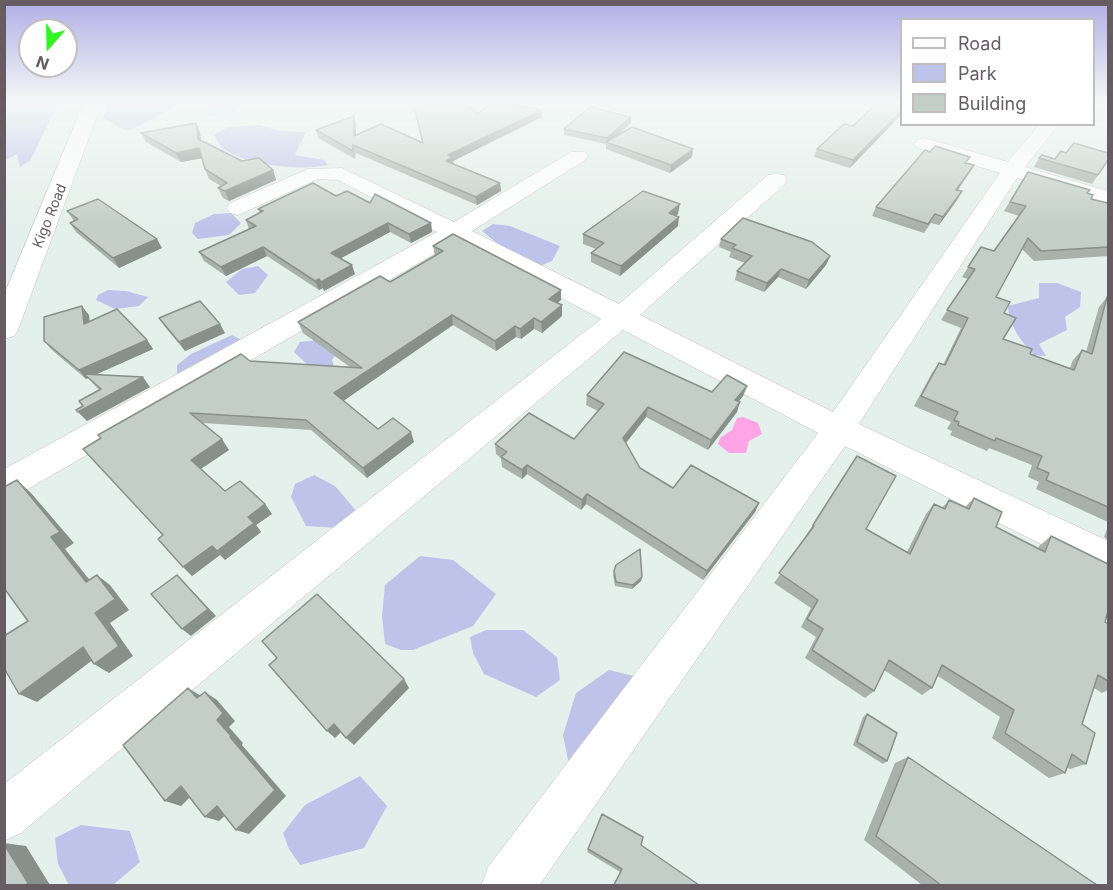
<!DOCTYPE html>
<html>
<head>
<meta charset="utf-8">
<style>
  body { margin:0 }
  #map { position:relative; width:1113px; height:890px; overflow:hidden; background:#e4f0eb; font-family:Inter,sans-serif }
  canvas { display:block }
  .frame { position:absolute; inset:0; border:6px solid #665c62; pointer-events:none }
  .legend { position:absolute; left:900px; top:18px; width:195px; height:108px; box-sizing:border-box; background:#fff; border:2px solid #c2bec0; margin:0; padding:8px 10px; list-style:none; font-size:18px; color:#665c62 }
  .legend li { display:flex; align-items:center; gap:12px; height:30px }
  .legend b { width:30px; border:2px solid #c2bec0 }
  .north { position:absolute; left:18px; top:18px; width:60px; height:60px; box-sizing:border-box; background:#fff; border:2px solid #c2bec0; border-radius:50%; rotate:200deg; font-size:16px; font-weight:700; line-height:24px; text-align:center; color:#665c62 }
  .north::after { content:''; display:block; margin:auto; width:21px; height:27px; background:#30f722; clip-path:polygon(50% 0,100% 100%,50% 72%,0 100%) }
</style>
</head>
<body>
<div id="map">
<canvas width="1113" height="890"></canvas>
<div class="frame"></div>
<ul class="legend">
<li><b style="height:8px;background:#fff"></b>Road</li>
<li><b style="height:16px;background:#bec4e9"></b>Park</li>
<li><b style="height:16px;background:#c3cec8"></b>Building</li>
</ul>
<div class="north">N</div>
</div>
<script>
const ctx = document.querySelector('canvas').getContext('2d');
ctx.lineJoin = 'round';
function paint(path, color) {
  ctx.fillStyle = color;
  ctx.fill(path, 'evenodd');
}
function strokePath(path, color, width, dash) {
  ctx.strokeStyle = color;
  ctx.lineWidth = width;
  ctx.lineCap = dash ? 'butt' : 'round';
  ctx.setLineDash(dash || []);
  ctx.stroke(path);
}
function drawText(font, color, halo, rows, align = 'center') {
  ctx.font = font + ' Inter,sans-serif';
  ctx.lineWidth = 5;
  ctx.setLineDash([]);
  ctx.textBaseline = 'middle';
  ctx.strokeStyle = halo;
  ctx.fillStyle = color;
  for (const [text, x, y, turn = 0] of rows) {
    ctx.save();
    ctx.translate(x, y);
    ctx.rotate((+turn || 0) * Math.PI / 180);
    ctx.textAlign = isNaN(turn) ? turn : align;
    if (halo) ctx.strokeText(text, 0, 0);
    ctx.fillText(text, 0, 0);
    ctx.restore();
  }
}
const green = new Path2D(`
  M18,102H36L38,105L59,102L30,161L20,167L17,154L4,161L5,107Z
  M109,102H183C172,107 132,133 124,130C117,127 110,121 103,118Z
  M191,102H241L233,114L208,115L209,103Z
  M260,125L279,131L306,132L295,155L324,160L328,165C301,171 249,166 225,150C220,147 217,140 214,135L228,127Z
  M231,213L241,223L229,235L198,239L192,233L195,223L214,214Z
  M493,224L510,226L560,246L552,261L535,268L503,248L482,231Z
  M258,266L268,275L255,293L239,295L226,282L242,269Z
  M1039,283H1057L1081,292L1080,307L1065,317L1067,330L1039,344L1046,356L1034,355C1021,341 1009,326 1008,306L1039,298Z
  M108,290L126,291L148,297L139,306L115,309L96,300L98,295Z
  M232,335L243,341L177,378V365L191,354Z
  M327,339L341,347L332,360L336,374L325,381L294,352L300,342Z
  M314,475L335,486L357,512L339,528L306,526L291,497L295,484Z
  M420,556L453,560L496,594L473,626L413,650H401L385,644L382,616L385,585Z
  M486,630H523L557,657L560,680L536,697L484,674L473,653L470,637Z
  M609,670L646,679L569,765L563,735L576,693Z
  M360,776L387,806L364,848L300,865L289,849L283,833L305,805Z
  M81,825L130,831L140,862L113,885H69L58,864L55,838Z`);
const water = new Path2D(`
  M743,417L758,423L762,434L749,441L746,453H729L718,444L720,438L732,430L737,418Z`);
const street = new Path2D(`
  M1040,124H1059L1025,167L1108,191V204L1017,178L859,424L1108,541V576L1095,571L845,446L539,886H481L488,867L818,433L623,330L21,833L4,841V784L601,319L455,242L16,496L4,500V469L437,232L338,180L318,179L238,215L230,213L227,208L230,203L308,169L342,168L454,222L571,152H585L588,156L585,160L472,231L619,304L768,175L776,174L784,175L787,180L784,185L640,315L833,412L1000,173L917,148L914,144L917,140L924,138L1008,162Z`);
const secondary = new Path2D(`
  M84,102H102L18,330L14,336L4,339V295Z`);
const wall = new Path2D(`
  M413,102H464L477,114L542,117L453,161L454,164L500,183L501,191L477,205L356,153L355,159L318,138L316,130L354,116L356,124V135L422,142Z
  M878,102L850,168L814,157L817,149L853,126Z
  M631,117V123L616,136L693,149L692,157L670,173L606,149V144L564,135V129Z
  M196,123L200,133L201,140L242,161L273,170L276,180L229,201L223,198L218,188L221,186L209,179L205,169L202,158L181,162L146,142L141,133Z
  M1066,153L1108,160L1092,184L1034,167L1039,158L1055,159Z
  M966,163L969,173L958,190L962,191L957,200L939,225L931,223L924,233L872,216L876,207Z
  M1028,172L1087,193L1091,199L1108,203V256L1034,261L1022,249L996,297L1004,313L1003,339L1030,354L1070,368L1073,360L1082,350L1086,352L1099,307L1107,297L1108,298V522L1036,489L1039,482L1028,477L1032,465L989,448L987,451L950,435L952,431L947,429L951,422L914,406L932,373L939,363L943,365L961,328L941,320L968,279L962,277L981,247L994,251L1019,216L1004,211Z
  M336,196L370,203L431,223L432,232L411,243L390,232L341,258L355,274L324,291L323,288L319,290L267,256L226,276L204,261L199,252L249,229L246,220L260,213L258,209Z
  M67,211L162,248L119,268L76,232L70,223L74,221Z
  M678,214L675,216L678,226L620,276L591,262V253L596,249L583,244V234Z
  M721,239L830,256L826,265L806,289L778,277L764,292L735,280L737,271L745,263L729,257L731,252L719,247Z
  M433,246L561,290V300L557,303L562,316L542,333L534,329L521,339L516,337L496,351L453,325L343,401L378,429L414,442L367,478L311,430L203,423L229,450L201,469L225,491L265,504L272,514L256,525L261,532L225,560L220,555L192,576L163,535L83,449L250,361L350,367L303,333L298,322L390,282L435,256Z
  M89,315V321L147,340L153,349L95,375L150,387L87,421L83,406L99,390L88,378L86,379L52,350L44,341Z
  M159,318L225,333L185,351L165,327Z
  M747,386L743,396L739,401L737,412L708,450L646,417L626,443L640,468L673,488L759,503L755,512L703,580L586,504L581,510L527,474L522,479L502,467L501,458L496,454L495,444L574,439L598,411L586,405L587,395L712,392Z
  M857,456L866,529L907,552L926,514L934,504L942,508L949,500L965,507L974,498L996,527L1038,549L1039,546L1051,536L1105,622L1108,624V690L1102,693L1094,688L1082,724L1086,764L1070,769L1067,767L1065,773L1049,778L992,738L1000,717L938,676L932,688L922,695L884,670L874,691L865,698L805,658L816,637L801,627L811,608L774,583L808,535L807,534Z
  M1108,526V540L1104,537Z
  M614,571L642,577L641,581L632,589L615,586L613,575Z
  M867,714L887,761L883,764L853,745L863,717Z
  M908,757L1097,885H922L864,840L895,763Z
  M602,814L641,845L699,885H613L620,872L587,852Z`);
const shadedWall = new Path2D(`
  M542,110V117L453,161L454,165L446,161L448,155Z
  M902,110V114L850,168L853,160Z
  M354,116L356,124V144L354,136Z
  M631,117V123L609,143L607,142V138Z
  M196,123L200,133L202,148L198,139Z
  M199,148L204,158L181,162L176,153Z
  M693,149L692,157L670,173L671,165Z
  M974,165L969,173L952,198L956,190Z
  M273,170L276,180L229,201L225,191Z
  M500,183L501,191L477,205L476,197Z
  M962,191L957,200L939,225L943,217Z
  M680,204L678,214L667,222L669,213Z
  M679,217L678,226L620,276L621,266Z
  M388,223L390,232L334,262L331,253Z
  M431,223L432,232L411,243L409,234Z
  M157,239L162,248L119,268L113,258Z
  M263,247L267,256L226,276L221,267Z
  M830,256L826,265L806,289L809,280Z
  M352,265L355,274L324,291L321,282Z
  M781,269L778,277L764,292L767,283Z
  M319,279L323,288L319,290L315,281Z
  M561,290V300L549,310V299Z
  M562,305V316L542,333L541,322Z
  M82,306L89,315L91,333L84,324Z
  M452,315L453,325L339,404L334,393Z
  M534,318V329L521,339L520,329Z
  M220,324L225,333L185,351L179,342Z
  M515,326L516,337L496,351L495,341Z
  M147,340L153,349L88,378L84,374L88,378L86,379L79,370Z
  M143,377L150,387L87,421L78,412Z
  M747,386L743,396L732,410L735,400Z
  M740,402L737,412L708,450L711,440Z
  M648,407L646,417L622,448L623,438Z
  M411,432L414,442L367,478L363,468Z
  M222,439L229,450L199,470L191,460Z
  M527,465V474L522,479V470Z
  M17,480L31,493L74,543L65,549L100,593L86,582L51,537Z
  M587,494L586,504L581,510L582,500Z
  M759,503L755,512L703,580L707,571Z
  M265,504L272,514L256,525L261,532L225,560L217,551L248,517Z
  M212,546L220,555L192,576L183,567Z
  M97,575L110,585L129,610L110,623L133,656L109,673L94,664Z
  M177,575L216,616L191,636L182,629Z
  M642,577L641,581L632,589L633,585Z
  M83,647L98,656L37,702L19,694Z
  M404,679L409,688L354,745L346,738Z
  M188,688L201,696L197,698Z
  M205,692L217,700L235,721L229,727L243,743L242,745L286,796L249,834L236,830L230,737L217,720Z
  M334,724L342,731L335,738L327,731Z
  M181,786L196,791L181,806L165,801Z
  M217,806L230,811L219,821L205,817Z
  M4,843L26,846L50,885H25Z`);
const building = new Path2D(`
  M413,102H464L477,114L492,102H500L542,110L448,155L453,157L446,161L500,183L476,197L353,145V151L316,130L354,116V136L381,124L423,143Z
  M878,102H902V110L853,160L817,149L844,124L853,126Z
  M590,107L631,117L607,138L564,129Z
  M196,123L198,139L242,161L259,158L273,170L225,191L218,188L227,183L205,169L199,148L176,153L141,133Z
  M632,127L693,149L671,165L606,142Z
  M1074,143L1108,153V160L1098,175L1039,158L1042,155L1055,159L1061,151L1066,153Z
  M935,146L970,157L965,163L974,165L956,190L962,191L943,217L935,214L928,224L876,207L925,150L930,152Z
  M1028,172L1090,190L1087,193L1093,195L1091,199L1108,203V247L1041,251L1028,238L996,297L1010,302L1004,313L1016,318L1003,339L1032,349L1030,354L1074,370L1082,350L1092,354L1107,297L1108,298V507L1046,480L1049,473L1037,468L1042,456L996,438L995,441L958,425L959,422L954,420L958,412L921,396L939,363L945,365L968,318L947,310L975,269L968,267L981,247L994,251L1026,206L1010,202Z
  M313,183L336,196L347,191L370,203L375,194L431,223L409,234L388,223L331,253L352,265L321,282L319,279L315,281L263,247L221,267L199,252L256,226L246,220L263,211L258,209Z
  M643,191L680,204L669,213L679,217L621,266L591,253L604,243L583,234Z
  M98,199L157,239L113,258L70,223L78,219L67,211Z
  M743,218L812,242L830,256L809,280L781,269L767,283L737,271L752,256L732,248L736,245L721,239Z
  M453,234L561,290L549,299L562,305L541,322L534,318L520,329L515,326L495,341L452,315L334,393L378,429L393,418L411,432L363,468L306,420L190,413L222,439L191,460L225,491L240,481L265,504L248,517L254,523L217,551L212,546L183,567L158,539L163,535L83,449L101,438L98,435L241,354L250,361L362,368L298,322L380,276L390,282L443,251L433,246Z
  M200,301L220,324L179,342L159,318Z
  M82,306L84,324L117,309L147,340L79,370L44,341V317Z
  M624,352L712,392L727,375L747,386L735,400L740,402L711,440L648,407L623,438L640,468L673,488L691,465L759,503L707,571L587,494L582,500L527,465L522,470L501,457L507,452L495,444L529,413L574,439L604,404L587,395Z
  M84,374L143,377L78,412L76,410L83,406L79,401L101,389Z
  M857,456L896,476L866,529L910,554L934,504L945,509L949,500L969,509L974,498L1002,512L996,527L1045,552L1051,536L1108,564V611L1105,622L1108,624V681L1098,675L1082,724L1095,733L1086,764L1072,754L1065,773L1005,733L1014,710L942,665L932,688L889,660L874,691L812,650L823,629L807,619L818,600L779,573L814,526L813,525Z
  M17,480L60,532L51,537L86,582L97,575L115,599L95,613L119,646L94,664L83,647L19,694L4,668V636L28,621L4,588V487Z
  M640,549L642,577L633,585L616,582L614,571L616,565Z
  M177,575L208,609L182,629L151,594Z
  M317,594L404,679L346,738L334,724L327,731L269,665L277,658L262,641Z
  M188,688L197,698L205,692L223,713L217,720L231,736L230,737L275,790L236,830L217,806L205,817L181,786L165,801L123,745Z
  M867,714L897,733L887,761L857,742Z
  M908,757L1097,885H941L876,836Z
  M602,814L643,837L641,845L699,885H614L622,869L588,849Z
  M4,844L28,883L25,885H4Z`);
const farStreetnames = [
  ["Kigo Road",50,216,-68]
];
paint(green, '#bec4e9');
paint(water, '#ffa4e4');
strokePath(street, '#c1b9bd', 1);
strokePath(secondary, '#c3b9bf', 1);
paint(street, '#fff');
paint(secondary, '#fff');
paint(wall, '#a8b1ac');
paint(shadedWall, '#88908c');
paint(building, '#c3cec8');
strokePath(building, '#88908c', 1.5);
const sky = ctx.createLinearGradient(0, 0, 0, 227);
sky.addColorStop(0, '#b1aee6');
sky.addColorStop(0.45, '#f3f8f6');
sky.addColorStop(1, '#f3f8f600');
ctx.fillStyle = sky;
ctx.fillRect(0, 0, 1113, 227);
drawText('14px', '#665c62', '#fff', farStreetnames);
</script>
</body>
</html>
